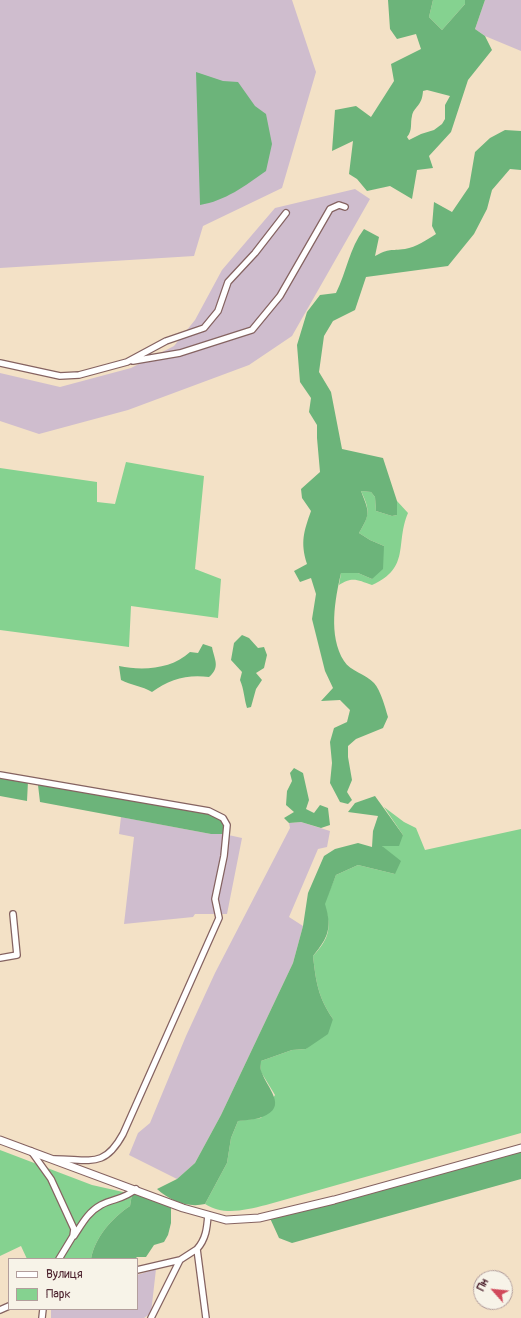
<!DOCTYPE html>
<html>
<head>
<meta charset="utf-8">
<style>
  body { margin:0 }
  #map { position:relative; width:521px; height:1318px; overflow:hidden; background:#f3e1c6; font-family:Pangolin,sans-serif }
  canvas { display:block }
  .legend { position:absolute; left:8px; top:1258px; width:130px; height:52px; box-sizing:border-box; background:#f7f3e8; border:1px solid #b29e9c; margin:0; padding:5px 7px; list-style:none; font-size:12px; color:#4a1f2b }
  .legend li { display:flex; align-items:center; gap:8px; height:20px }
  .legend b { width:20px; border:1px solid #b29e9c }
  .north { position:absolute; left:473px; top:1270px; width:40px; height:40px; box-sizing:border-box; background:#f7f3e8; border:1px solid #b29e9c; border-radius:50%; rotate:297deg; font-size:11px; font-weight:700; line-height:16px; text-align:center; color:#4a1f2b }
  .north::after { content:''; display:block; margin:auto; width:14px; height:18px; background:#d1495b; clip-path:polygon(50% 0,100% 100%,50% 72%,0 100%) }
</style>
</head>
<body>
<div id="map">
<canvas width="521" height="1318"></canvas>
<ul class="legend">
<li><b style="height:5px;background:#fff"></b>Вулиця</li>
<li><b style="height:11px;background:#85d290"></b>Парк</li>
</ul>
<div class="north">Пн</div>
</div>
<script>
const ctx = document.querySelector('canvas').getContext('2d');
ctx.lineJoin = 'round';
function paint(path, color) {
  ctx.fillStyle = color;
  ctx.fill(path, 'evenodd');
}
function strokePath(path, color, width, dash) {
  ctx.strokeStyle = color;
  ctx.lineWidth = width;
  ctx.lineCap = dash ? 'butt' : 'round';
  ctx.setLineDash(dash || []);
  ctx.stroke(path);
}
const industrial = new Path2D(`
  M0,0H292L316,72L282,188L203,226L194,256L0,268Z
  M485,0H521V51L485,36L475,29Z
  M355,189L370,199L292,336L249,365L128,410L39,434L0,421V373L60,387L131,368L174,346L195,320L222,270L275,208Z
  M121,817L211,834H224L242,838L227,914H195L193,917L124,924L134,837L119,834Z
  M301,822L330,831L327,847L318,849L289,917L303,926L293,963L221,1115L195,1163L177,1179L129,1155L138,1133L150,1123L186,1036L215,973L290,828L289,823Z
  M156,1269L151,1313L144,1318H51V1309H137V1275Z`);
const green = new Path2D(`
  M433,0H465V4L442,30L429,17Z
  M126,462L204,476L195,569L221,579L218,618L131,606L129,647L0,630V468L97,482V502L115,504Z
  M361,491L371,492L375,497L376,511L392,516L397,515V501L408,513C395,543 411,568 372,585C358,580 352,576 339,585L341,573H358L372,579L384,546L370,540L359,533C370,515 370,510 361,491Z
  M384,807L404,822L416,828L425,850L521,829V1133L266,1205C245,1210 224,1216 205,1204L227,1163L231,1138L238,1121L261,1118L275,1095L261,1072V1061L292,1050L306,1049L333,1019C318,997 316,982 313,956C330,938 332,927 324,904L336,875L358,865L395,874L382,846L403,835Z
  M0,1150L92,1185L132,1194L130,1206C112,1218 95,1237 91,1259H27L21,1246L0,1256Z`);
const forest = new Path2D(`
  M388,0H433L429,17L442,30L465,4V0H485L475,29L485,36L492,50L468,80L451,132L429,156L433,168L417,170L412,199L390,186L367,191L357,179L349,174L353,141L332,151L335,110L356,106L371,117L394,81L391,64L421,49L416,34L397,39L390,29ZM427,90L450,96L445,105V119L442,124L434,130L421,134L409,140L407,137C413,130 410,123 412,116C414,106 422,107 423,91Z
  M196,72L223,81L238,82L255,106L266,114L272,144L266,171C245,186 225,201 200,205Z
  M505,130L521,131V170L510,169L492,190L487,209L474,234L448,266L366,277L355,310L333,321L324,336L319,372L331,392L342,449L383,458L397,501V515L392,516L376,511L375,497L371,492L361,491C369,512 371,513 359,533L370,540L384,546L383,569L372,579L358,573H341C335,599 328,636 344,661C350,671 366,674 374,683C381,691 385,707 388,717L383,728L356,739L348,746V757L352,780L347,792L352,800L348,804L340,802L330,783L332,763L330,742L334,728L347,722L350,710L340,700L321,701L333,688L325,671L312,619L316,594L311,578L300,582L294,571L307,564C300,542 304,531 311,511L302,498L301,489L320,472L317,438V425L309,412L311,398L300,382L297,345L307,312L320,295L336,293C347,271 349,249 364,229L379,237L375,256C390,248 390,251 405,249C416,247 427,240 436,234L432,226L434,202L452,212L469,187L475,152L490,138Z
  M242,635L249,638L258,648L264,647L267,655L264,668L256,673L262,680L256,689L251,707L247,708C244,698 244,689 240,680L242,672L231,660L234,643Z
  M203,644L212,647C214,659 221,667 209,677C188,674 169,679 152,692C142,686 131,685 121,680L119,666C143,671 172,669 190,652L198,653Z
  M294,768L303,773L309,800L306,809L314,813L320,805L328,808L330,825L321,828L301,822L289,823L284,818L294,812L286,805L287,791L292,781L290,773Z
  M0,775L28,781L27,801L0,796Z
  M38,785L208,813L217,817L224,823V834H211L40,802Z
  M375,796L403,835L399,846H382L401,861L395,874L358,865L336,875L325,904C332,927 329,937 313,956C316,982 318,997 333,1019L328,1034L306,1049L292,1050L261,1061C261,1065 260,1070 262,1073C267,1088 289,1107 262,1117C255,1120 246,1120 238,1121L231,1138L227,1163L205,1204C188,1208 170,1201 157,1189L177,1179L195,1163L221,1115L293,963L303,926L308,893L324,856L335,849L358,843L372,847L373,831L378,816L348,812L355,803Z
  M521,1148V1179L292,1243L279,1238L269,1216Z
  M132,1194L152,1198L171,1208V1223L168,1235L164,1242L154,1245L146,1257H137L135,1259H91C95,1237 112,1218 130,1206Z`);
const minor = new Path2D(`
  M133,361L180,353L252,330L280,296L330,209L339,205L345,207
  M0,363L60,376L79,375L127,362L166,341L204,328L218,311L228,282L255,253L286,213
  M0,775L209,811L223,818L227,825L224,856L215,899L219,918L123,1134C104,1169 90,1159 55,1159
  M0,958L17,955L13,914
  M31,1151L51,1179L74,1229L73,1236L59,1259
  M74,1236C82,1224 88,1212 101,1205C114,1198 123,1200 136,1189
  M137,1270L180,1260
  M0,1310L9,1306
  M42,1318L43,1309
  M151,1318L180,1260L197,1249
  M206,1318L197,1249C206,1239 207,1228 208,1215`);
const tertiary = new Path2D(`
  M0,1140L183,1208L226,1220L259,1218L334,1200L521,1148`);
paint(industrial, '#cfbdce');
paint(green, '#85d290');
paint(forest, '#6cb47a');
strokePath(minor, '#856361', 8);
strokePath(tertiary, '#856361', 9);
strokePath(minor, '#fff', 5.5);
strokePath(tertiary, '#fff', 7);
</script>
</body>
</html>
